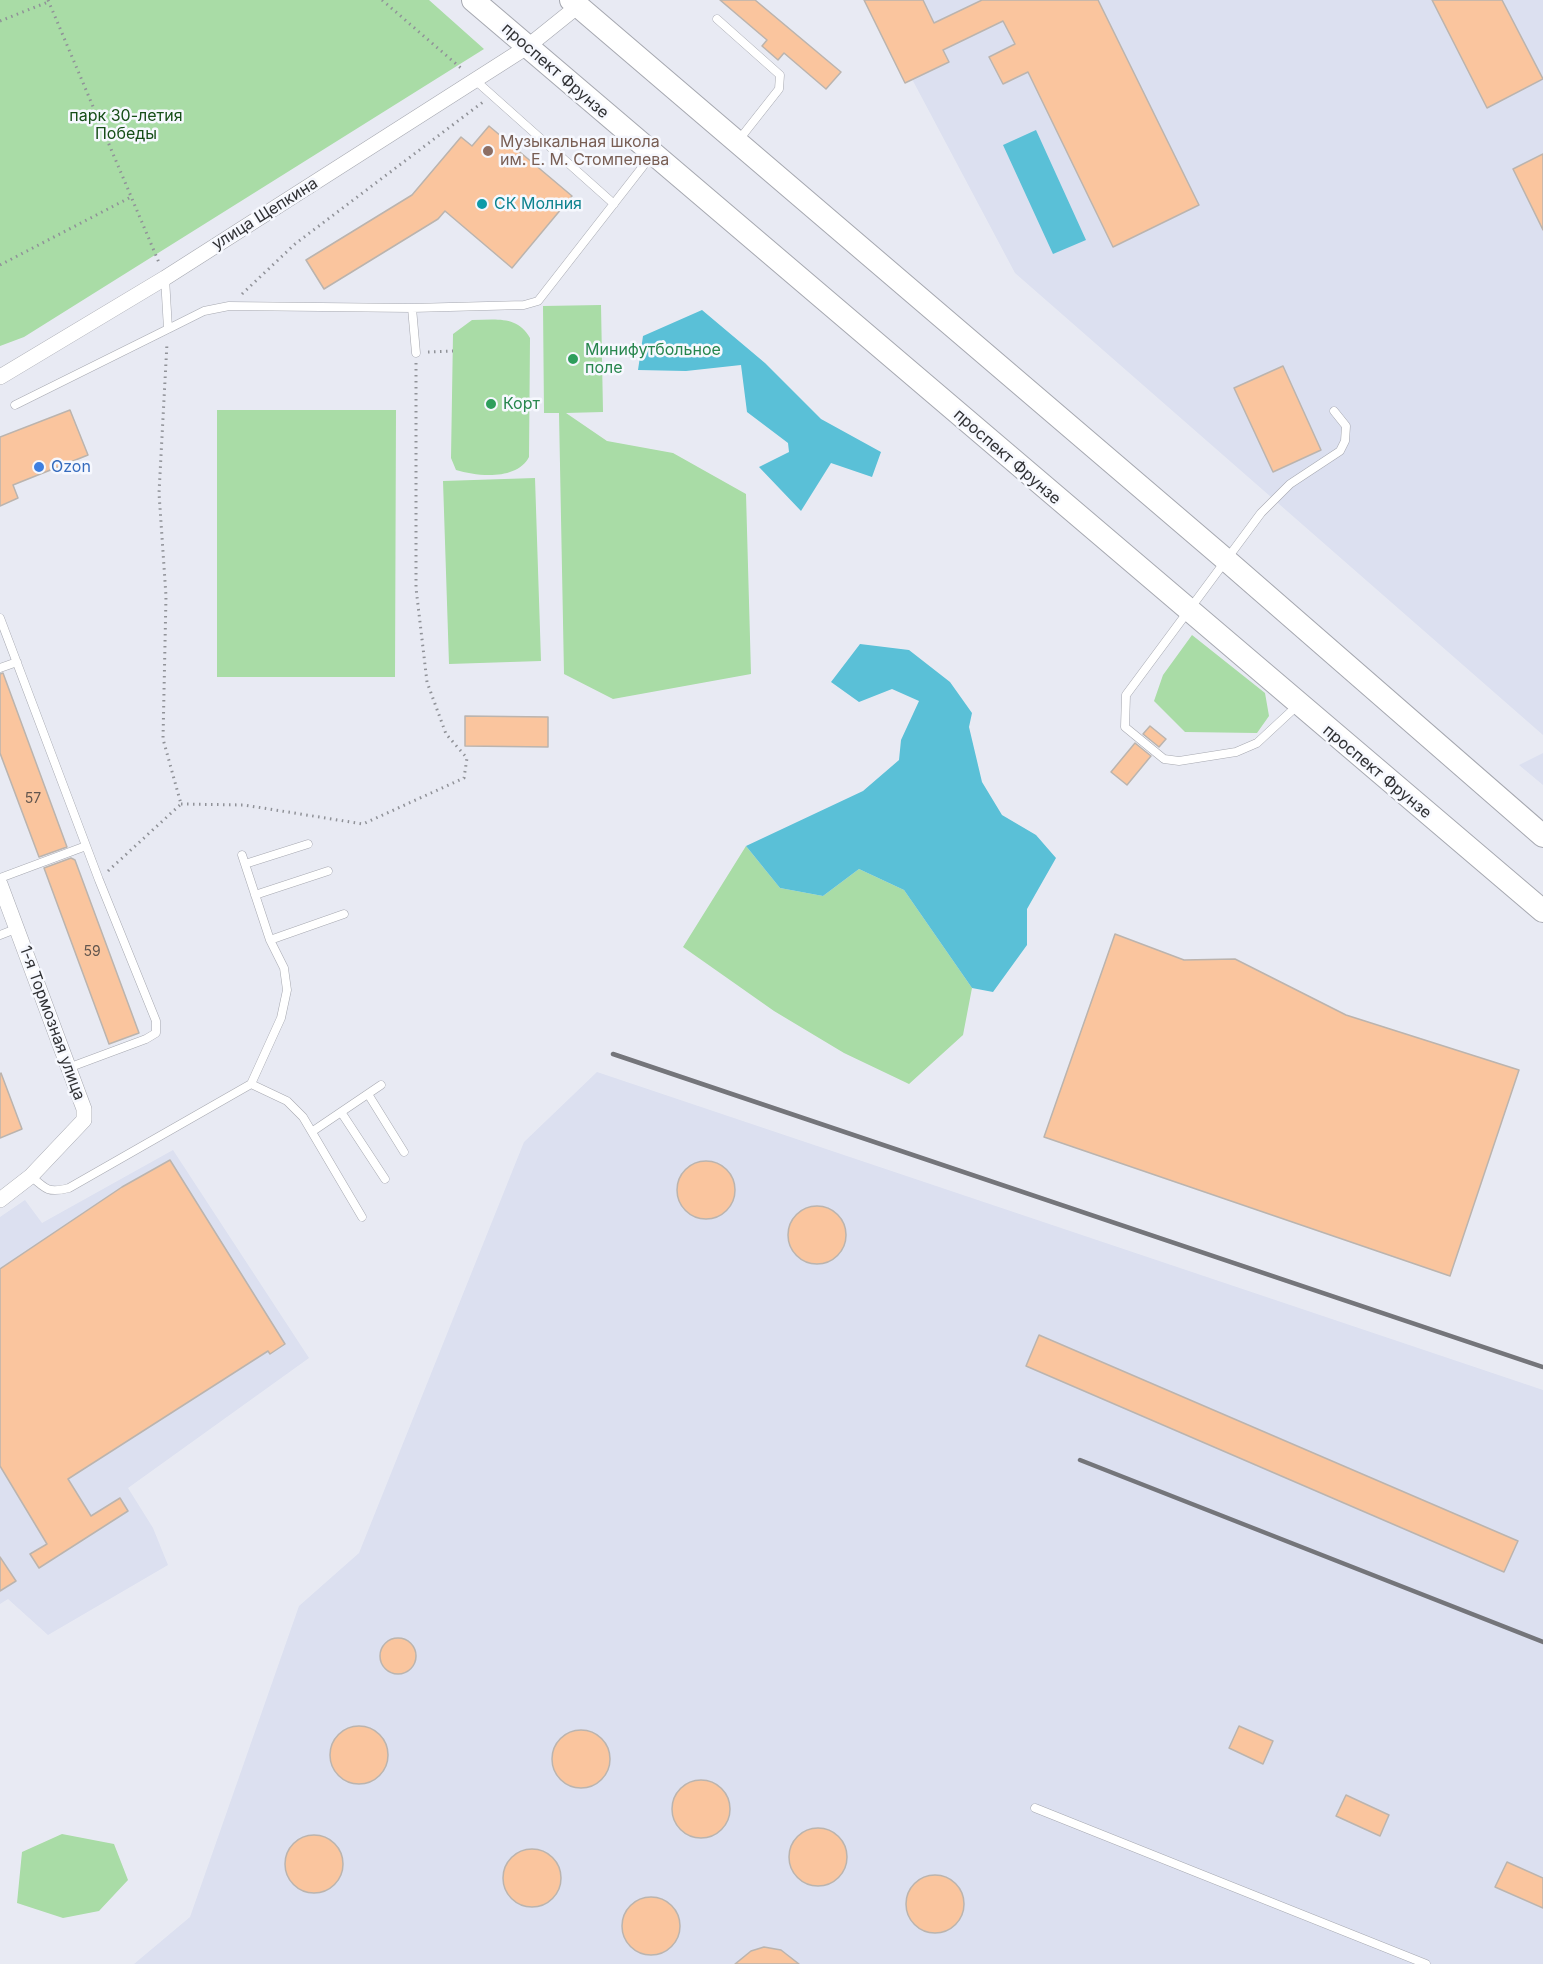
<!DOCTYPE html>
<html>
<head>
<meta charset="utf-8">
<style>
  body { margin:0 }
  canvas { display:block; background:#e8eaf3 }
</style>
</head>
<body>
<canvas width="1543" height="1964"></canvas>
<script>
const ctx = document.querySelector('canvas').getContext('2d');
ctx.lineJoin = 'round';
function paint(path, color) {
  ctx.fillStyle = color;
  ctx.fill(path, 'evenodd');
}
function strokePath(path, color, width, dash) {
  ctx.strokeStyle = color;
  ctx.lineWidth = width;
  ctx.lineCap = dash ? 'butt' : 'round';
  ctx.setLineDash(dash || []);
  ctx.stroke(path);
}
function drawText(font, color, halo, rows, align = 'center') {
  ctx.font = font + ' Inter,sans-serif';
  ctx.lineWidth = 5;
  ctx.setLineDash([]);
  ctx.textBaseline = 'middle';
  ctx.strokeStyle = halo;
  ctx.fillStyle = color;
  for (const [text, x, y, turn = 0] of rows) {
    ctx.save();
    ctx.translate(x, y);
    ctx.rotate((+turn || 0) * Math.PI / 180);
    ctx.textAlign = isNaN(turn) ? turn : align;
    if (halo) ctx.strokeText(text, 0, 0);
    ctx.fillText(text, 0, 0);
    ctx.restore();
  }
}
const built = new Path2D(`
  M870,0H1543V735L1015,273Z
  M1543,753V785L1519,765Z
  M597,1072L1543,1390V1964H134L190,1917L299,1606L359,1553L524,1142Z
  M173,1150L309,1358L128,1488L153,1528L168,1565L48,1635L8,1599L0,1604V1217L25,1200L42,1223Z`);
const green = new Path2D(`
  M0,0H429L484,49L24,337L0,346Z
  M601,305L603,412L566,413L607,441L673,453L746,494L751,674L613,699L564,674L559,413H544L543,306Z
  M472,320C495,320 517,315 530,338L529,457C517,480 479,477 456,470L451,458L453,334Z
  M217,410H396L395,677H217Z
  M535,478L541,661L449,664L443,481Z
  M1192,635L1265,693L1269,716L1257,733L1185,732L1154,701L1163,675Z
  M746,846L780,888L823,896L859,869L904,890L972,988L963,1035L909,1084L844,1053L774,1011L683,947Z
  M62,1834L114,1844L128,1880L99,1911L63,1918L17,1903L22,1852Z`);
const water = new Path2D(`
  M1036,130L1086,240L1053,254L1003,145Z
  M702,310L765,363L821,419L881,452L872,477L831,463L801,511L759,467L789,452L788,443L747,412L741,365L686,371L638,370L643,336Z
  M860,644L909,650L950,682L972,713L969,727L982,782L1002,815L1036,835L1056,858L1027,909V945L993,992L972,988L904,890L859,869L823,896L780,888L746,846L863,791L899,760L901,740L919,701L892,689L859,702L831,682Z`);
const building = new Path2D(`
  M720,0H755L841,72L826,89L784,53L778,60L762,46L767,40Z
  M864,0H923L934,23L982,0H1098L1199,205L1113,247L1028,72L1003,84L989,57L1015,44L1003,21L943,50L949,62L905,83Z
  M1432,0H1502L1543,79L1487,108Z
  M489,126L572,196L512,268L445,211L438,219L324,289L306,260L412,195L461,137L472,146Z
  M1543,154V230L1513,169Z
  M1283,366L1321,450L1273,472L1234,388Z
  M70,410L88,455L13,485L18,498L0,506V437Z
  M3,673L67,847L39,857L0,753V674Z
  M465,716L548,717V747L465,746Z
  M1150,726L1166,739L1159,747L1143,734Z
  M1135,743L1151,756L1127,785L1111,772Z
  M71,858L75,860L139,1033L109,1044L44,868Z
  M1115,934L1184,960L1235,959L1346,1015L1519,1070L1450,1276L1044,1137Z
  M1,1073L22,1129L0,1138V1074Z
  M170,1160L285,1344L270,1354L268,1351L68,1479L91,1516L120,1498L128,1511L39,1568L30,1554L47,1544L0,1466V1269L122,1187Z
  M677 1190a29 29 0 1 1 58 0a29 29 0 1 1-58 0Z
  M788 1235a29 29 0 1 1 58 0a29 29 0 1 1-58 0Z
  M1039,1335L1518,1541L1504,1572L1026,1366Z
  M0,1557L16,1581L0,1591Z
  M380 1656a18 18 0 1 1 36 0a18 18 0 1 1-36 0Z
  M1239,1726L1273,1741L1263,1764L1229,1748Z
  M330 1755a29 29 0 1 1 58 0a29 29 0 1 1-58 0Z
  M552 1759a29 29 0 1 1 58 0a29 29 0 1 1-58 0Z
  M672 1809a29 29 0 1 1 58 0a29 29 0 1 1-58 0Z
  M1346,1795L1389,1815L1380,1836L1336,1816Z
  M789 1857a29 29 0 1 1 58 0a29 29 0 1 1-58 0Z
  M285 1864a29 29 0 1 1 58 0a29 29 0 1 1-58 0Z
  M503 1878a29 29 0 1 1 58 0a29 29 0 1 1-58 0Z
  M1507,1862L1543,1878V1908L1495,1887Z
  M906 1904a29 29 0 1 1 58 0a29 29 0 1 1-58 0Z
  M622 1926a29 29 0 1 1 58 0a29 29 0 1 1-58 0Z
  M764,1947L781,1950L799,1964H735L751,1951Z`);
const path = new Path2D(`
  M48,0L160,265
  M382,0L462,69
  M0,21L48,2
  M0,265L131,197
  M242,294L295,244L483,102
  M428,352L453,351
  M181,804L244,805L363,824L464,778L467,758L446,734L427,682L416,588V363
  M108,871L181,804L163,739L166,596L159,493L167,343`);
const lane = new Path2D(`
  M717,19L780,75L779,89L738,141
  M475,80L614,204
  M412,308L416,353
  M168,329L204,311L229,306L412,308L524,305L538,301L651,156
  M15,405L168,329L165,278
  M0,618L99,880L156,1021V1033L146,1039L68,1068
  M0,668L17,662
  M1298,705L1257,743L1236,752L1179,761L1164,759L1125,727L1126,695L1261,513L1290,484L1340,451L1345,441L1346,426L1334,411
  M242,855L270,940L284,968L287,990L281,1018L251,1084
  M245,864L308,844
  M0,878L86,846
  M255,895L328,871
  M0,935L18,928
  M270,940L344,914
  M368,1094L404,1152
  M341,1112L385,1179
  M313,1131L381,1085
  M31,1176C46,1190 49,1193 69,1188L251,1084L287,1101L303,1117L362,1217
  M1035,1808L1426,1964`);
const street = new Path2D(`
  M0,377L165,278L527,47L578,6
  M0,884L84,1109V1120L31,1176L0,1200`);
const secondary = new Path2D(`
  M473,0L1543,911
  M571,0L1225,559L1543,836`);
const rail = new Path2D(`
  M613,1054L1543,1367
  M1080,1460L1543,1642`);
const markers = [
  [488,151,6,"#8d6e63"],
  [482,204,6,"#0f9aa8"],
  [573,359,6,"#2e9e5b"],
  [491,404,6,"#2e9e5b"],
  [39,467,6,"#3f7fe0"]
];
const numberNames = [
  ["57",33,799],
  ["59",92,952]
];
const streetNames = [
  ["проспект Фрунзе",555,71,41],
  ["улица Щепкина",265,214,-32],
  ["проспект Фрунзе",1007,457,41],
  ["проспект Фрунзе",1377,772,40],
  ["1-я Тормозная улица",52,1023,70]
];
const parkNames = [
  ["парк 30-летия",126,116],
  ["Победы",126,134]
];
const educationNames = [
  ["Музыкальная школа",500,142],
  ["им. Е. М. Стомпелева",500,160]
];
const cultureNames = [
  ["СК Молния",494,204]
];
const leisureNames = [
  ["Минифутбольное",585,350],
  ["поле",585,368],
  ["Корт",503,404]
];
const shopNames = [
  ["Ozon",51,467]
];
paint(built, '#dce0f0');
paint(green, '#a9dca6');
paint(water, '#5ac0d7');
paint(building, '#fac59e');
strokePath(building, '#bbb4ae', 1.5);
strokePath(lane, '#a6a8b0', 9);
strokePath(street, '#a6a8b0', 16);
strokePath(secondary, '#a6a8b0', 24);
strokePath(path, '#909298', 3, [1.5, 4.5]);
strokePath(lane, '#fff', 8);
strokePath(street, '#fff', 15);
strokePath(secondary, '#fff', 22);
strokePath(rail, '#74757a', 4.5);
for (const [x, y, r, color] of markers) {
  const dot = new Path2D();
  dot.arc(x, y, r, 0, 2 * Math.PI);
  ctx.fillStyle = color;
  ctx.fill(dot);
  strokePath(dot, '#f6f8fe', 2);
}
drawText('14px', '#62564e', null, numberNames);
drawText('16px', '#303134', '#f6f8fe', streetNames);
drawText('16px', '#164e17', '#f6f8fe', parkNames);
drawText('16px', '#785e54', '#f6f8fe', educationNames, 'left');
drawText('16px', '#0d838f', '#f6f8fe', cultureNames, 'left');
drawText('16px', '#27864d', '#f6f8fe', leisureNames, 'left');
drawText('16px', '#366cbe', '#f6f8fe', shopNames, 'left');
</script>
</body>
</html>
